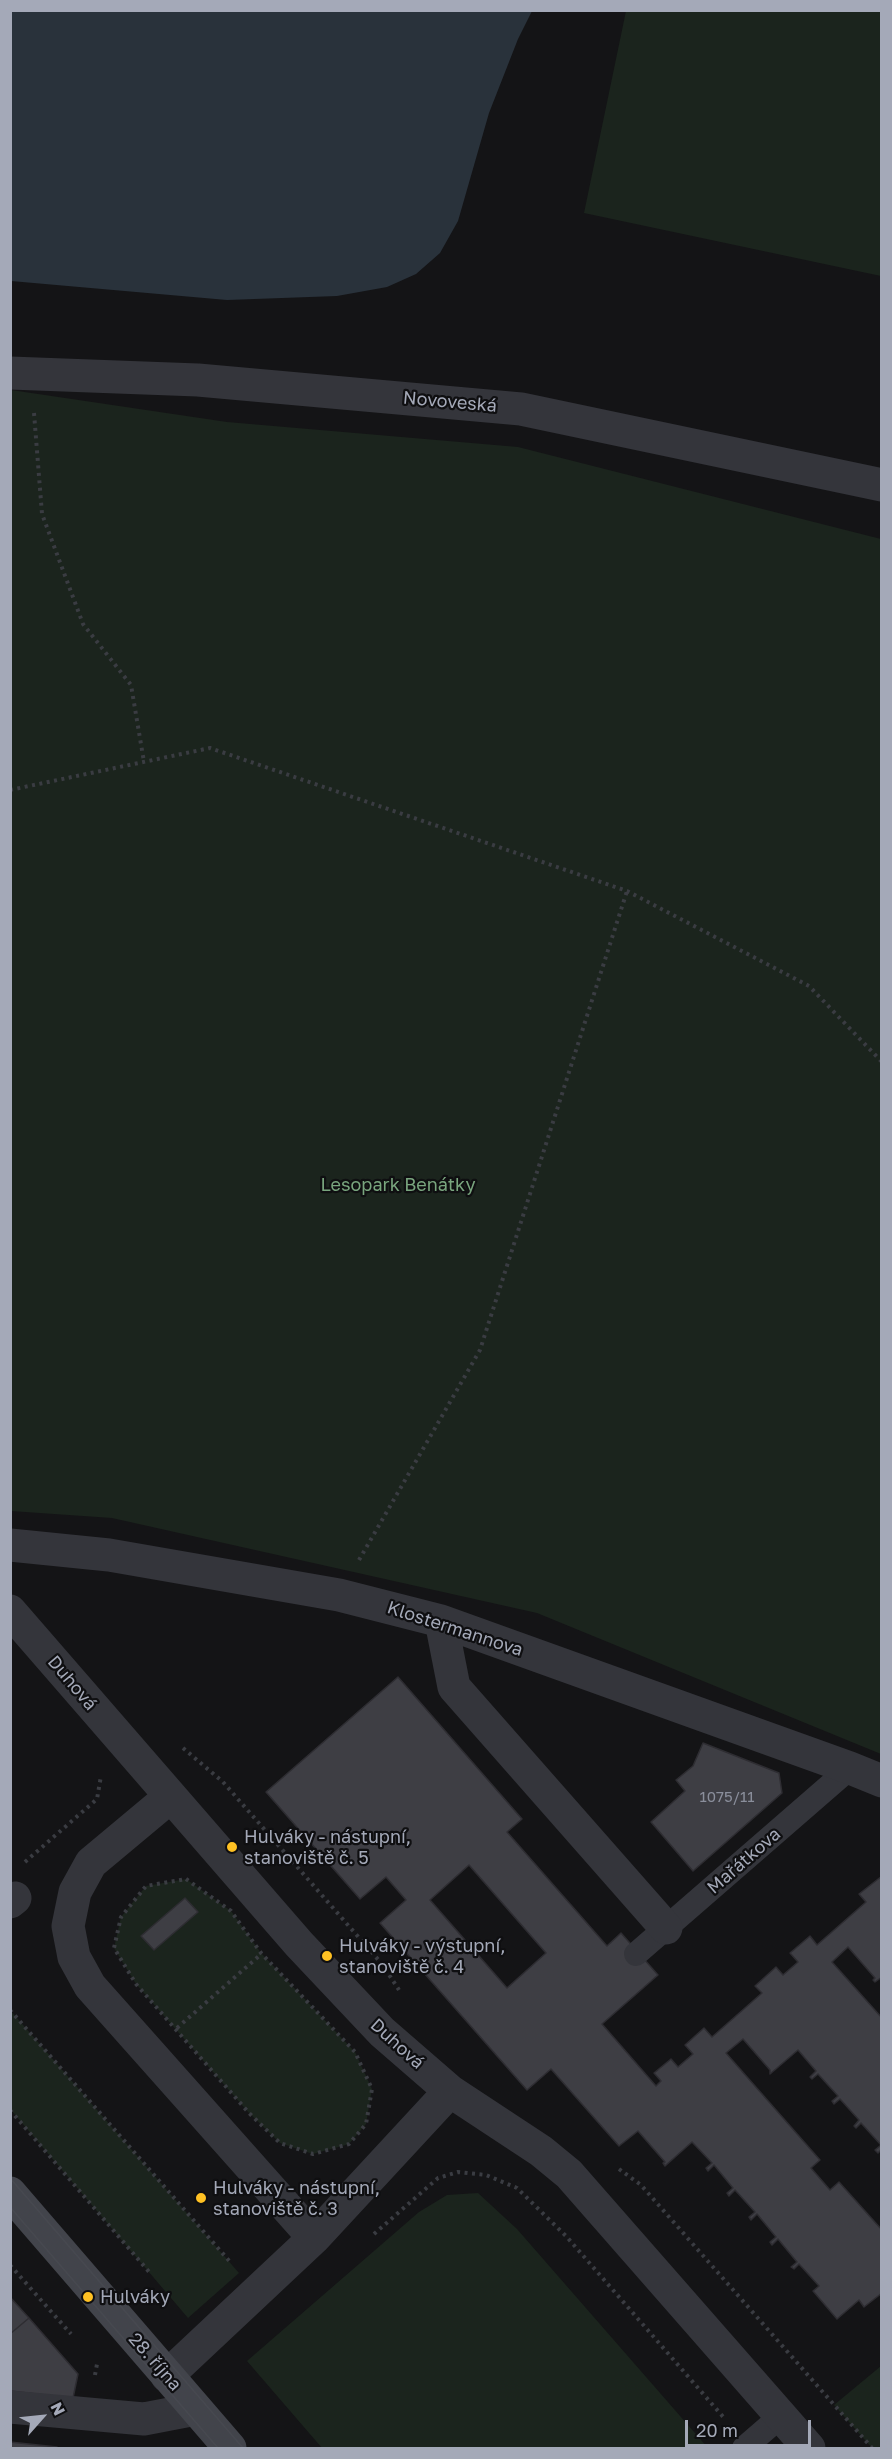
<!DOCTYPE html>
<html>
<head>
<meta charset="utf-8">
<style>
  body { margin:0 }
  #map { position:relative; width:892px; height:2459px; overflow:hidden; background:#141416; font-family:"Golos Text",sans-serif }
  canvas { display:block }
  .frame { position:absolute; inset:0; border:12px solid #a4a9b8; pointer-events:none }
  .north { position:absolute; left:12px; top:2387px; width:60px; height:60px; -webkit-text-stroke:4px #0f0f11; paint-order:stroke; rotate:63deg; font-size:16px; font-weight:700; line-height:24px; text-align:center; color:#a4a9b8 }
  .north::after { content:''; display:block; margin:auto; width:21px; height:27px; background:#a4a9b8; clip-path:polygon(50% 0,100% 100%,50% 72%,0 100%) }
  .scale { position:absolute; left:685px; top:2420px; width:126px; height:27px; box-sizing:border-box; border:3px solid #a4a9b8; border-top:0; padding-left:8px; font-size:18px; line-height:21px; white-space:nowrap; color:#a4a9b8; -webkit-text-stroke:4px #0f0f11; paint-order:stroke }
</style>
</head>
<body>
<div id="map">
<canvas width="892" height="2459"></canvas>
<div class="frame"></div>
<div class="north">N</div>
<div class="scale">20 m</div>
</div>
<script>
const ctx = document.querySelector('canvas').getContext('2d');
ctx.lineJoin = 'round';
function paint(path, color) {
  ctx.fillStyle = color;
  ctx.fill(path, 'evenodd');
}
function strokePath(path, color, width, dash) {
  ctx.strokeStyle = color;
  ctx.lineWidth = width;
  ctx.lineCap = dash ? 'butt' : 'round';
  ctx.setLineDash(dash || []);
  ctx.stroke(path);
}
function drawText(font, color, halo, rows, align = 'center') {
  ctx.font = font + ' "Golos Text",sans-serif';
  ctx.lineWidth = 4.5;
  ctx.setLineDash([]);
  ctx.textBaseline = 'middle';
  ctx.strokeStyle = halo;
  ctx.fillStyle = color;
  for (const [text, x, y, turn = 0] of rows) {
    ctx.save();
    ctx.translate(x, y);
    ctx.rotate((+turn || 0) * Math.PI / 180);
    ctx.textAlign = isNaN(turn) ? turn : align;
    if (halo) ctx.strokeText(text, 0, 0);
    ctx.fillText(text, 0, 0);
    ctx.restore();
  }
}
const green = new Path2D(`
  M626,11H881V276L584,213Z
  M11,390L227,422L518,447L881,539V1754L537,1613L112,1518L11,1511Z
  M186,1879L231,1911L261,1953L355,2052L372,2089L366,2124L349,2144L313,2154L280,2143L249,2113L136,1984L114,1948L121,1917L146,1886Z
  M10,2010L239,2273L188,2318L11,2110Z
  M478,2193L517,2229L708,2448H322L247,2361L419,2212L447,2195Z
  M881,2366V2448H872L834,2405Z`);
const water = new Path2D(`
  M15,10H532V11L518,39L489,113L458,221L440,253L416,274L387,287L337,296L227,300L11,281L10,13Z`);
const building = new Path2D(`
  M398,1677L522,1819L507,1832L607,1946L621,1933L658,1975L602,2024L656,2086L661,2081L654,2073L671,2059L678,2067L693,2054L685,2045L704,2028L712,2037L762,1993L755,1986L776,1967L783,1975L798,1962L790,1953L810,1936L817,1945L866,1902L859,1894L882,1876V1977L875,1982L873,1980L875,1978L848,1947L832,1962L882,2018V2149L878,2153L875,2150L881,2145L861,2123L856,2128L854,2126L859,2120L840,2099L834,2104L832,2101L838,2096L818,2074L812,2079L810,2077L816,2071L798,2050L770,2074V2070L743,2039L726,2053L820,2160L811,2168L830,2190L839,2182L882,2230V2293L864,2307L859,2300L837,2319L813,2291L819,2286L799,2264L794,2269L791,2267L797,2262L778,2239L772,2245L770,2242L776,2237L757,2214L751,2220L749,2217L755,2212L735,2190L729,2196L727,2193L733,2188L714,2165L708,2171L706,2168L712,2163L692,2142L665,2166L663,2163L665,2162L638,2131L619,2146L551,2069L527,2090L380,1923L406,1900L386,1877L360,1899L266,1792ZM469,1865L546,1953L507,1988L430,1900Z
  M703,1743L779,1773L782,1793L693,1871L651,1822L685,1791L676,1780L693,1766Z
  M185,1898L198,1912L154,1950L141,1936Z
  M10,2297L29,2318L10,2334Z
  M29,2318L78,2374L73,2398L10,2391V2334Z
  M10,2442L57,2447V2448H10Z`);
const path = new Path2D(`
  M34,413L42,514L83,624L131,685L144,762
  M10,790L210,748L627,891L809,986L882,1062
  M359,1560L480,1350L627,891
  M183,1748L223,1782L382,1964L399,1990
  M25,1862L97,1799L101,1776
  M186,1879L231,1911L261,1953L355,2052L372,2089L366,2124L349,2144L313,2154L280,2143L249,2113L136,1984L114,1948L121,1917L146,1886Z
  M10,2010L231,2263
  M177,2028L259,1956
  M10,2110L150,2273
  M619,2169L641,2185L872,2448
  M374,2234L438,2178L458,2172L486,2175L517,2188L566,2236L725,2419
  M10,2265L71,2334
  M95,2375L97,2364`);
const service = new Path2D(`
  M636,1954L850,1768
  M744,2448L781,2416`);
const minor = new Path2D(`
  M10,373L198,380L521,409L882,485
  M10,1545L109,1555L339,1595L441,1621L850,1768L882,1781
  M10,1611L299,1944L382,2032L450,2091L541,2151L569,2174L809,2448
  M441,1621L454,1687L666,1928
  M170,1797L91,1863L75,1892L68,1926L74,1957L90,1986L314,2238
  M10,1902L15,1898
  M167,2376L314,2238L450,2091
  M10,2407L144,2419L196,2409`);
const secondary = new Path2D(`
  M10,2193L230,2448`);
const tram = new Path2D(`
  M10,2178L243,2448
  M10,2207L218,2448`);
const markers = [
  [232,1847,6,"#ffc123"],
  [327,1956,6,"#ffc123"],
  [201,2198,6,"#ffc123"],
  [88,2297,6,"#ffc123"]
];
const numberNames = [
  ["1075/11",727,1797]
];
const streetNames = [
  ["Novoveská",450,402,5],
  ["Klostermannova",455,1629,18],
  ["Duhová",72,1683,50],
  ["Mařátkova",744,1861,-41],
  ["Duhová",397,2044,42],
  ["28. října",155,2362,49]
];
const parkNames = [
  ["Lesopark Benátky",398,1185]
];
const poiNames = [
  ["Hulváky - nástupní,",244,1837],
  ["stanoviště č. 5",244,1858],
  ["Hulváky - výstupní,",339,1946],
  ["stanoviště č. 4",339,1967],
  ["Hulváky - nástupní,",213,2188],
  ["stanoviště č. 3",213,2209],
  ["Hulváky",100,2297]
];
paint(green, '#1b241d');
paint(water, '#29323b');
paint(building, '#3e3e44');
strokePath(building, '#2e2d32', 1.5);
strokePath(path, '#3a3c42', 4, [3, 4.5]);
strokePath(service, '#34353b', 24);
strokePath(minor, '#34353b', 33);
strokePath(secondary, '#42444b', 33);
strokePath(tram, '#474950', 1.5);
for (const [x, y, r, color] of markers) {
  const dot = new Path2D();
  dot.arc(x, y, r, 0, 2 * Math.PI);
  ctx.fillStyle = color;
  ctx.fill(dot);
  strokePath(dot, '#0f0f11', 2);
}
drawText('15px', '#8a8e9b', null, numberNames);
drawText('18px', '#a4a9b8', '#0f0f11', streetNames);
drawText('18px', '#79a57e', '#0f0f11', parkNames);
drawText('18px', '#a4a9b8', '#0f0f11', poiNames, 'left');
</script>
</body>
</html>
